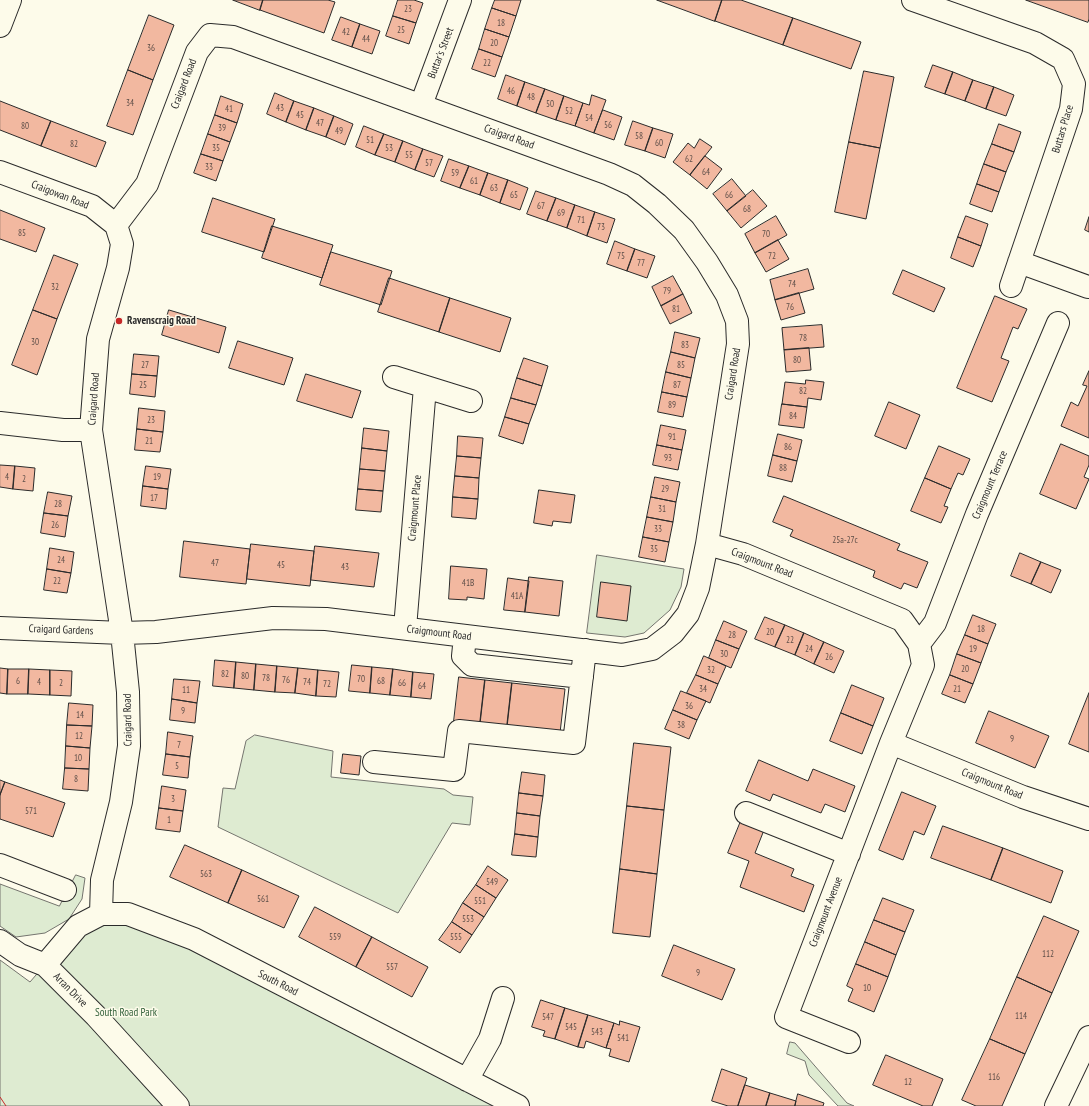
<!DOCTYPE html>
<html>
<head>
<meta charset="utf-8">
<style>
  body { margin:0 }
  canvas { display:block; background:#fdfbea }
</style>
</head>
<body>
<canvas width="1089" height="1106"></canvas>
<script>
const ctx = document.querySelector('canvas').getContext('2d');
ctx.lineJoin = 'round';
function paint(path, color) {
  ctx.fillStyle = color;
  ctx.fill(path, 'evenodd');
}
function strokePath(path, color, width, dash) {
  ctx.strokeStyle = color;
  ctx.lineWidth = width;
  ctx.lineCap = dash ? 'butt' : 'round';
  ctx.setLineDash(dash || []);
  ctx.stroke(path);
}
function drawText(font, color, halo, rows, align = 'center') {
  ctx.font = font + ' "PT Sans Narrow",sans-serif';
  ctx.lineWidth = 3;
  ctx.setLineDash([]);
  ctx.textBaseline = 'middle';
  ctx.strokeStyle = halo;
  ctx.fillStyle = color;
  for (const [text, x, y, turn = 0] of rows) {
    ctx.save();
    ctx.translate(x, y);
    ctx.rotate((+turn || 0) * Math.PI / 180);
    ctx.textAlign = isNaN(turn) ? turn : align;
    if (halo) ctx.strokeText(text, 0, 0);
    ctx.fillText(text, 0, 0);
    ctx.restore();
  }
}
const green = new Path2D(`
  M597,555L684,569L681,587L670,610L644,633L625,637L587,633Z
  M255,735L333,751L331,777L444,789L453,795L473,797L470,825L452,823L398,913L218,827L223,788L235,789L246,741Z
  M76,875L85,878L82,899L69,919L45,933L16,937L0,926V884L59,906Z
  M128,914L518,1106H0V960L30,982L78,926Z
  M790,1042L795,1043L847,1103L854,1106H838L809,1075L805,1061L787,1054Z`);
const building = new Path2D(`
  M233,0H263L260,10Z
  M263,0H328L335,2L324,33L260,10Z
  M398,0H414L423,3L416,23L393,16Z
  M495,0H521L516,16L492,8Z
  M657,0H722L715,21Z
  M722,0H741L793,18L783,45L715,21Z
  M1026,0H1089V19L1088,22Z
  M492,8L516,16L509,37L485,29Z
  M149,15L174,25L153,80L128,70Z
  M393,16L416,23L409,44L386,36Z
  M341,17L360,24L352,47L332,40Z
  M793,18L861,42L851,69L783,45Z
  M360,24L380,31L372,54L352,47Z
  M485,29L509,37L502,57L479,49Z
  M479,49L502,57L495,77L472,69Z
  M933,65L953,72L945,94L925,87Z
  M128,70L153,80L133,135L107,126Z
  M864,71L894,77L880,148L849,142Z
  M953,72L973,80L965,101L945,94Z
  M506,75L525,82L517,106L498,99Z
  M973,80L994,87L986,109L965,101Z
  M525,82L545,89L536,113L517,106Z
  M994,87L1014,95L1006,116L986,109Z
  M545,89L564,96L556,120L536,113Z
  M275,93L294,101L286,122L267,114Z
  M592,95L606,100L594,133L575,126L583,103L589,105Z
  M221,96L243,104L237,123L215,115Z
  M564,96L583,103L575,126L556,120Z
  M0,101L51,121L41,146L0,130Z
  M294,101L314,108L306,130L286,122Z
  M314,108L334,116L326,137L306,130Z
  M603,110L622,117L614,140L594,133Z
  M215,115L237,123L230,142L208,134Z
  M334,116L353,124L345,145L326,137Z
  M51,121L106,142L96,167L41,146Z
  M633,121L653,128L645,151L625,145Z
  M999,124L1021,132L1014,152L992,144Z
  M364,126L384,134L375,155L356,147Z
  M653,128L673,134L665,158L645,151Z
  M208,134L230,142L223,161L201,154Z
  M384,134L403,141L395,162L375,155Z
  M700,139L712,147L690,175L673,162L688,143L694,148Z
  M403,141L423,149L415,170L395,162Z
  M849,142L880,148L866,219L835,212Z
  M992,144L1014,152L1006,172L984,164Z
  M423,149L443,156L434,177L415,170Z
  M201,154L223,161L216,181L194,173Z
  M705,156L722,169L707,189L690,175Z
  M449,159L469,166L460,188L441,181Z
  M984,164L1006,172L999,192L977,184Z
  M469,166L488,173L480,195L460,188Z
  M488,173L508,180L500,203L480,195Z
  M732,179L746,196L727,211L713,194Z
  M508,180L528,188L520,210L500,203Z
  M977,184L999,192L992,212L970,204Z
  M753,190L767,206L741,228L727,211Z
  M536,191L556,198L547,221L527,214Z
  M213,198L275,219L264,252L202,232Z
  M556,198L575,205L567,228L547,221Z
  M575,205L595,212L587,236L567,228Z
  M0,210L45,228L36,252L0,239Z
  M595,212L615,219L607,243L587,236Z
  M776,216L787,235L755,253L745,234Z
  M966,216L988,224L981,246L958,237Z
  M1089,217V232L1085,230Z
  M272,226L333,245L322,278L262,258Z
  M958,237L981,246L973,267L951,258Z
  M778,240L789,259L766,272L755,253Z
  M615,241L635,249L627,271L607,264Z
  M635,249L655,256L647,278L627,271Z
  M331,252L392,271L381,305L320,285Z
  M54,255L78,264L57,319L33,310Z
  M808,269L814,289L775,300L770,280Z
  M903,270L945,288L934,312L893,294Z
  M673,276L683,294L661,306L652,287Z
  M389,278L450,298L439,332L378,312Z
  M799,293L805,313L781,320L775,300Z
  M683,294L692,313L670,324L661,306Z
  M995,296L1027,309L1018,329L1013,327L1001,358L1009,361L992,402L957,388Z
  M450,298L511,318L500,352L439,332Z
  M33,310L57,319L37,375L12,365Z
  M169,310L226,327L219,353L162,335Z
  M822,325L824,347L784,350L782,328Z
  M675,332L700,338L695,358L671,352Z
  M238,341L293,358L284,385L229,368Z
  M809,348L811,370L786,372L784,350Z
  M671,352L695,358L691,378L666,372Z
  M134,354L159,356L157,376L132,374Z
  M524,358L548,366L542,386L517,378Z
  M1089,371V438L1061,426L1071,402L1078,406L1087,386L1083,385Z
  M666,372L691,378L687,397L662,392Z
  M132,374L157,376L155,397L130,394Z
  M306,374L361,391L352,418L297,401Z
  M517,378L542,386L536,405L511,398Z
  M806,380L824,382L821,400L808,398L807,407L782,404L785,382L805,384Z
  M662,392L687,397L683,417L658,412Z
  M511,398L536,405L529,424L505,417Z
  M889,402L920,415L906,449L875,436Z
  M782,404L807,407L804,428L779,425Z
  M139,408L165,411L163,432L137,429Z
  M505,417L529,424L523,444L499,436Z
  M661,425L686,430L682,450L657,445Z
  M364,428L389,431L387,451L362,448Z
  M137,429L163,432L160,452L135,450Z
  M778,434L802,440L797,461L773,455Z
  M458,436L483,438L481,458L457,456Z
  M1061,444L1089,456V465L1084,477L1089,479L1076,509L1040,494Z
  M657,445L682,450L678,470L653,465Z
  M939,446L970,459L963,475L958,473L951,489L925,478Z
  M362,448L387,451L385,471L360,469Z
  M773,455L797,461L792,482L768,476Z
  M457,456L481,458L479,478L455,476Z
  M0,465L15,466L13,489L0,487Z
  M15,466L35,468L33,491L13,489Z
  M146,466L171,469L168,489L143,486Z
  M360,469L385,471L383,491L358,489Z
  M455,476L479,478L478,499L453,497Z
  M655,477L680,482L676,502L651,497Z
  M925,478L951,489L944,506L948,507L941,523L911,511Z
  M143,486L168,489L166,509L141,506Z
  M358,489L383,491L381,512L356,510Z
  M539,490L575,495L571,523L553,521L552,526L534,523Z
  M48,492L72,496L68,516L44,513Z
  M784,496L900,544L897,550L928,562L917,588L904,583L901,589L873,577L875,571L790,536L793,530L773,522Z
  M453,497L478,499L476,519L452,517Z
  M651,497L676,502L673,522L647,517Z
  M44,513L68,516L65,537L41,533Z
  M647,517L673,522L669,542L643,537Z
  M643,537L669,542L665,562L639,557Z
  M184,541L250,549L246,584L180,577Z
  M251,544L314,551L310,586L247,579Z
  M315,546L379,553L374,587L311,580Z
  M50,548L74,552L71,573L47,569Z
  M1020,553L1041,562L1031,584L1011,576Z
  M1041,562L1061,570L1051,593L1031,584Z
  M451,566L487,569L484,599L467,597V600L449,599Z
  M47,569L71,573L67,593L44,590Z
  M529,577L563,581L559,616L525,612Z
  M508,578L529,581L525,612L504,610Z
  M601,582L631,586L627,621L597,617Z
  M973,615L996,624L988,644L965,635Z
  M765,617L785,625L775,647L755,639Z
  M724,621L747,631L739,649L716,640Z
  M785,625L804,633L795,655L775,647Z
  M804,633L824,642L814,664L795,655Z
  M965,635L988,644L981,663L957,654Z
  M716,640L739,649L731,668L709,658Z
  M824,642L844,651L834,673L814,664Z
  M957,654L981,663L973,684L950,675Z
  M704,656L726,666L718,684L696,675Z
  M215,660L236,662L234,688L213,686Z
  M236,662L256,664L254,690L234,688Z
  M256,664L277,666L275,692L254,690Z
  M352,665L372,667L370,693L349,691Z
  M277,666L298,668L295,693L275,692Z
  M372,667L393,669L390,695L370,693Z
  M0,668L8,669L7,694L0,693Z
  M298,668L318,670L316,696L295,693Z
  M8,669H29L28,694H7Z
  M29,669L50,670V695L28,694Z
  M393,669L413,672L411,697L390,695Z
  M50,670L72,671L71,696L50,695Z
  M318,670L339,672L336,697L316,696Z
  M413,672L434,674L431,699L411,697Z
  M696,675L718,684L710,703L687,693Z
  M950,675L973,684L965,703L942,694Z
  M459,677L485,680L480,724L454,721Z
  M174,679L200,681L197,703L172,699Z
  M485,680L512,683L507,727L480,724Z
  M512,683L565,689L560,733L507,727Z
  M852,685L884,698L873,726L841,713Z
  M681,691L706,701L697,720L673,710Z
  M1089,693V752L1069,744Z
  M172,699L197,703L195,723L170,720Z
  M69,703L93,705L92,726L67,725Z
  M673,710L697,720L689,739L665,729Z
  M989,711L1049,736L1035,768L976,743Z
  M841,713L873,726L862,754L830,741Z
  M67,725L92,726L90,748L66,746Z
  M168,732L193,736L190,757L166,754Z
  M634,743L671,747L664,810L627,806Z
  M66,746L90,748L89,769L65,768Z
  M166,754L190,757L188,778L163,775Z
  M343,754L361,756L359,775L341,773Z
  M759,760L808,781L813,769L855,786L845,812L825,804L821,813L773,794L770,801L746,791Z
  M65,768L89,769L88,791L63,789Z
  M522,772L545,775L543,796L519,793Z
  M0,780L5,782L0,795Z
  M5,782L65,803L53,837L0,819V795Z
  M162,786L186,790L183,811L159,808Z
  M902,792L936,806L924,835L914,831L903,860L879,850Z
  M519,793L543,796L540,816L517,813Z
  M627,806L664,810L657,874L620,869Z
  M159,808L183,811L180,832L156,829Z
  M517,813L540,816L538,837L515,834Z
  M741,821L764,830L755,853L794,869L791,876L814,885L804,912L740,887L749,861L728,853Z
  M943,826L1003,848L991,880L931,858Z
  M515,834L538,837L536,857L512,855Z
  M185,845L242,870L228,903L170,877Z
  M1003,848L1063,871L1051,903L991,880Z
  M488,866L508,880L496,898L476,885Z
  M620,869L657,874L650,937L613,933Z
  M242,870L299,896L284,928L228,903Z
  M476,885L496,898L484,917L463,903Z
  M883,898L914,910L905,932L874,920Z
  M463,903L484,917L472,935L452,922Z
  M315,907L372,937L356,967L299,937Z
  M1044,916L1079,931L1052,993L1017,977Z
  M874,920L905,932L896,955L865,942Z
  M452,922L472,935L460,953L439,940Z
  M372,937L428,967L412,997L356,967Z
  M865,942L896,955L888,977L856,964Z
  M674,945L735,969L722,1000L662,976Z
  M856,964L888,977L874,1012L848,1001L853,989L847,986Z
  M1017,977L1052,993L1025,1054L990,1039Z
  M541,1000L565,1008L555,1039L543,1036L545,1031L532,1027Z
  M565,1008L588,1015L578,1047L555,1039Z
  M588,1015L614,1023L606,1048L586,1041L584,1048L578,1047Z
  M620,1021L640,1027L629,1062L609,1056L611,1049L606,1048L614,1023L619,1025Z
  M990,1039L1025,1054L1002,1106H976L962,1100Z
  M886,1055L943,1079L932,1106H923L873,1085Z
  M722,1069L747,1078L738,1106H728L712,1101Z
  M745,1085L770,1093L766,1106H738Z
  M770,1093L796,1101L795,1106H766Z
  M798,1094L824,1103L823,1106H795Z`);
const minor = new Path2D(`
  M913,0L1035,43L1063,59L1074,84L1071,109L1011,286
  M0,26L10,0
  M421,105L460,0
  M0,172L92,206L116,225
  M116,225L147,184L197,52L210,35L233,37L609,174L633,185L657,204L684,230L707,262L727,295L737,321L738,344L707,544
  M1019,262L1088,287
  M394,377L471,401
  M0,423L63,430H91
  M0,628L122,633L156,632L273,618L326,619L622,655L652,649L673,633L688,614L698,588L707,544L743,554L902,620L919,644L923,665L891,743L1023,797L1089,819
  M405,628L425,387
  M465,636L463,656L472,665L582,677
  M919,644L935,623L977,514L1058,323
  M374,762L454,770L459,731L574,743L585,650
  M746,813L849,854
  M0,865L65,890
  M101,914L102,880L121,802L129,746L128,692L122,633L91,430L98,339L118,268L122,244L116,225
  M0,941L20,955L45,965L96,1016L178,1106
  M45,965L78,926L101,914H128L194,939L518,1106
  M849,1042L786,1017L891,743
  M467,1080L490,1039L503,998
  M1056,1106L1089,1037`);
const power = new Path2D(`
  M0,1097L6,1106`);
const markers = [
  [119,321,4,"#c62828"]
];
const numberNames = [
  ["23",408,9],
  ["18",501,23],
  ["25",401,30],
  ["42",346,32],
  ["44",366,39],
  ["20",494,43],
  ["36",151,48],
  ["22",487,63],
  ["46",511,91],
  ["48",531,97],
  ["34",130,103],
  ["50",550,104],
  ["43",280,108],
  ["41",229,109],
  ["52",569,111],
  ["45",300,115],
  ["54",589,118],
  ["47",320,123],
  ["56",608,125],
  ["80",25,126],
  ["39",222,128],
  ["49",339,131],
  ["58",639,136],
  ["51",370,140],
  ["60",659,143],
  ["82",74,144],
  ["35",216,148],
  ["53",389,148],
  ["55",409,155],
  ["62",689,159],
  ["57",429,163],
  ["33",209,167],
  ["64",706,172],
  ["59",455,173],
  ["61",474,181],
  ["63",494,188],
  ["65",514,195],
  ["66",729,195],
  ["67",541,206],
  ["68",747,209],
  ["69",561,213],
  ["71",581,220],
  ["73",601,227],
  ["85",22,233],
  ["70",766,234],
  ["75",621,256],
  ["72",772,256],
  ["77",641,263],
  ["74",792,284],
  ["32",55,287],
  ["79",667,291],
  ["76",790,307],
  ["81",676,309],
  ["78",803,338],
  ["30",35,342],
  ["83",685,345],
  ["80",797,360],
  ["27",145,365],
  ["85",681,365],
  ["25",143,385],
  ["87",677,385],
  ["82",803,391],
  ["89",672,405],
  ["84",793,416],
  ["23",151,420],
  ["91",672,437],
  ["21",149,441],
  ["86",788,447],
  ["93",668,458],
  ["88",783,468],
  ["4",7,477],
  ["19",157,477],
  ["2",24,479],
  ["29",665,489],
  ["17",154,498],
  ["28",58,504],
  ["31",662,509],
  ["26",55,525],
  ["33",658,529],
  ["25a-27c",845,540],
  ["35",654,549],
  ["24",61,560],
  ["47",215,563],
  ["45",281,565],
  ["43",345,567],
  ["22",57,581],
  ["41B",468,583],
  ["41A",517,596],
  ["18",981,629],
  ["20",770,632],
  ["28",732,635],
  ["22",790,640],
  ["24",809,649],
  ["19",973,649],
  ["30",724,654],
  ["26",829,657],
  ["20",965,669],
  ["32",711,670],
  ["82",225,674],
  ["80",245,676],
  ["78",266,678],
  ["70",361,679],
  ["76",286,680],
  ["6",18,681],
  ["68",381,681],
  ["4",39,682],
  ["74",307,682],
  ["2",61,683],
  ["66",402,683],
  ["72",327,684],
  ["64",422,686],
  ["34",703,689],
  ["21",957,689],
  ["11",186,690],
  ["36",689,706],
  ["9",183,711],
  ["14",80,715],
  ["38",681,725],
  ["12",79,736],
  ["9",1012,739],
  ["7",179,745],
  ["10",78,758],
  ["5",177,766],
  ["8",76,779],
  ["3",173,799],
  ["571",31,811],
  ["1",169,820],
  ["563",206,874],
  ["549",492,882],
  ["561",263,899],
  ["551",480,901],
  ["553",468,919],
  ["559",335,937],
  ["555",456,937],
  ["112",1048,954],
  ["557",392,967],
  ["9",698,973],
  ["10",867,988],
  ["114",1021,1016],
  ["547",548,1017],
  ["545",571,1027],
  ["543",597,1032],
  ["541",623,1038],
  ["116",994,1077],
  ["12",908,1082]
];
const streetNames = [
  ["Buttar's Street",441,53,-69],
  ["Craigard Road",184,84,-69],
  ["Buttars Place",1063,129,-73],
  ["Craigard Road",509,137,20],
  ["Craigowan Road",60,195,21],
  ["Craigard Road",733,374,-81],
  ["Craigard Road",94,399,-86],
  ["Craigmount Terrace",990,485,-67],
  ["Craigmount Place",415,508,-85],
  ["Craigmount Road",762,563,21],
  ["Craigard Gardens",61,630,2],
  ["Craigmount Road",439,633,7],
  ["Craigard Road",128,720,-91],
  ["Craigmount Road",992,784,22],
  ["Craigmount Avenue",826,912,-69],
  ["South Road",278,983,27],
  ["Arran Drive",70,990,45]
];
const poiNames = [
  ["Ravenscraig Road",127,321]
];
const parkNames = [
  ["South Road Park",126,1013]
];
paint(green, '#deebd1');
strokePath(green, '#74746e', 1);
paint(building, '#f2b8a0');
strokePath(building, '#2b2b2b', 1);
strokePath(minor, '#2b2b2b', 24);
strokePath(minor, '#fdfbea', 22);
strokePath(power, '#c62828', 1, [14, 3, 2, 3]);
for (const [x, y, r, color] of markers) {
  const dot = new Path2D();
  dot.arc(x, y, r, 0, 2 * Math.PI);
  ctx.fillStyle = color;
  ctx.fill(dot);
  strokePath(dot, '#fdfbea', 1.5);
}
drawText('9px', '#5d4e48', null, numberNames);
drawText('11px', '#2b2b2b', '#fdfbea', streetNames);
drawText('bold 11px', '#2b2b2b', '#fdfbea', poiNames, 'left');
drawText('11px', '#34623c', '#fdfbea', parkNames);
</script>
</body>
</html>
